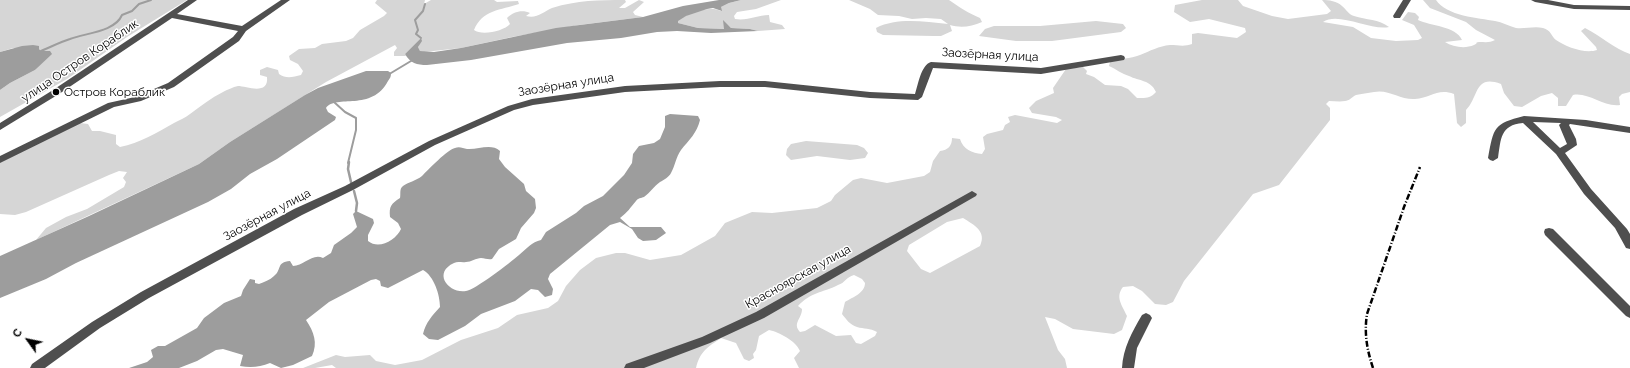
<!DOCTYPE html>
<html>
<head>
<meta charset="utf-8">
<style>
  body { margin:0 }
  #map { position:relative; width:1630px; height:368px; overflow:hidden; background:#fff; font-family:Raleway,sans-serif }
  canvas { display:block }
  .north { position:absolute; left:8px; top:320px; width:40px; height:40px; -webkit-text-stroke:3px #fff; paint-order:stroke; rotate:303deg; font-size:11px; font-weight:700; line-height:16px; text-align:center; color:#000 }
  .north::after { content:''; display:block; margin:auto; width:14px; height:18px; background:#000; clip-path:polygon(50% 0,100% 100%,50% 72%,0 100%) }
</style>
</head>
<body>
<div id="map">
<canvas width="1630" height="368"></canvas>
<div class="north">С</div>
</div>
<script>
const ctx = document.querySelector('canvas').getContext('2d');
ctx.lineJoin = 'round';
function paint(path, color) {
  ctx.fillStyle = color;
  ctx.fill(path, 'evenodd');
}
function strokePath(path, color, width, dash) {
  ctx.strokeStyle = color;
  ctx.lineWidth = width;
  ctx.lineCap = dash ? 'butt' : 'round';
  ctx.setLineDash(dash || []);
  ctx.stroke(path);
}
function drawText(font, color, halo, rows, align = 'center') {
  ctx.font = font + ' Raleway,sans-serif';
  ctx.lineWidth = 3;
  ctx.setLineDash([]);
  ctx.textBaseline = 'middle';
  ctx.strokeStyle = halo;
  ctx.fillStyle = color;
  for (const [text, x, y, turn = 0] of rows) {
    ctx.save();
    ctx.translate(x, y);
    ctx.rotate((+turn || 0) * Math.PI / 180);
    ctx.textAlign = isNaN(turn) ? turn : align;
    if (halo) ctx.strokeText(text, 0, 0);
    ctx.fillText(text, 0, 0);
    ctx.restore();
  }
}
const green = new Path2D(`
  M0,0H187L127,37L67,79L0,117V90L10,83L35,70L50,51H41L39,49L13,48L0,52Z
  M377,0H425L424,4L431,0H494L497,2L518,1L519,4C501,10 482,10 474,30C482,36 504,31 510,24L507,18C513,12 522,9 530,13L526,16C537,19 543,12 552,8C578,0 598,0 625,0L626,2L619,8H625L639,0L644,2L633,12L635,15L643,17L579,25L512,37L461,48L424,52L420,51L418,47L421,38L405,54L406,56H394V52L397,48L395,45L326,82L230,142L199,164L36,240L46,228L66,217L87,209L124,187L126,182L123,178L127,172L119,171L109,175L26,212L15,215L0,214V162L70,125L80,123L88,124L92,131H100L116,135V144L120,147C140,143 156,133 174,123C179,120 185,118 190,114C201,106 211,98 223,92C227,90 233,87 238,86C246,86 269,96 267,77L260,75V70L267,67L278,70L279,74C286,79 293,77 301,75L303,71L298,64L290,60L289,56L299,49L315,48L322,44L346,41L353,38L360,30L384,16L387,13L375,3Z
  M741,0H781L756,9L737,12L734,16L735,19C748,21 757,15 769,15L770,22L782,25L785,29L758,31L750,29L731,28L724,22L725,29L698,28L678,23L677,21C687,13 710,5 721,11V7L729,3Z
  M849,0H949C959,7 968,13 980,18L982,22C971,27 960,28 950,25L952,31L941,36H934L883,35L877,32L876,28C898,17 924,22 948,24L941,19L926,18L912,19L899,16L878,15L870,9Z
  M1202,0H1238L1243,6L1272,16L1288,19L1327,14L1331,11L1322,0C1329,0 1337,1 1342,6C1347,10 1348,14 1354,16C1366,20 1379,19 1389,27C1371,31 1338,11 1323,22L1353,27L1371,38L1396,41L1418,40L1422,38L1414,25L1402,20L1408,12L1415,13L1419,17L1418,20C1430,26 1456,26 1462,40L1445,42C1453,47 1465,49 1474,45C1479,43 1474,43 1479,42C1485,42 1490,43 1495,40L1476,30L1466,22L1430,8L1423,0H1436C1446,16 1479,18 1495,21C1502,22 1509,26 1516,28C1525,29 1534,26 1543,28C1551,30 1551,36 1556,40C1566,47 1585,54 1597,50L1596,47L1581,31L1585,28C1601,36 1615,49 1630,54V92L1622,94L1619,97L1620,105C1602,107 1589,92 1573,95L1566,106H1558V98L1552,93L1541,96L1522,107L1514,106L1504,93L1501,84C1474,74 1479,97 1466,110V123L1461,127L1457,123L1454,94C1437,88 1431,98 1415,99C1400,100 1389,89 1374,92C1368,93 1361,94 1356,95C1352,97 1349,101 1345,101C1340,102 1334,101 1329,101L1326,104L1330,108V120L1279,185L1253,194L1184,281L1173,302L1166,305L1155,304L1142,291L1133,286L1123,287C1115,297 1122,305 1127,316L1122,330L1114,334L1073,329L1055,319L1045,317L1058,350L1065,359L1067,368H799L794,358L800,351C796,341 779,332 769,330L759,336L756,350L753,354L754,358L749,361L744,359L736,343L721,338C708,347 700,351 696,368H336L332,365L315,368H303L336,355L345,357L370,355L376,361L395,365L422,360L461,340L498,328L517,315L548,308L558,301L566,286L580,270L596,258L616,253H625L650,260L681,255L715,236L725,223L752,212L772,213L817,208L831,201L835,195L853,180L861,178L887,183L924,176L930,172L933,161L940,151C948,150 952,146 952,138L960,139C963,149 972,153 982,154L985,149L983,137L987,134L1003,130L1005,125L1010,122L1008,117L1015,115L1057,123L1062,120L1056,117L1032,113L1029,108L1036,101L1054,93L1053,88L1066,69L1083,67L1087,71L1086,74L1094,77L1105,85L1121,86L1128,89L1137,98C1145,98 1150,99 1156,92C1151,80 1139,81 1129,76C1122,74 1116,69 1109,66L1110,62C1120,58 1130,59 1140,55C1150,51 1159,46 1170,45C1178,45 1184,47 1192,44V34L1198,33L1237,38L1246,32L1245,28L1209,19L1190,22L1174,12L1175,5ZM963,218C974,225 987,231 980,246L930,273L921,269L907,251L909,245L947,222ZM854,275L862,279L865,283C865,293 853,297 845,302L842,314C846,319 850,325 857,327C864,329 870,328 877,332L875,336L861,344L856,343L851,335L836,336L815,325L805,331L800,332C792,323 802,319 802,309L798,306C811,292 822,293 838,285C845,283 846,277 854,275Z
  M1096,21L1123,24L1126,28L1121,32L1052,41H1016L979,36L985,29L994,26H1040Z
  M806,141L857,145L864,148L868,153L865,158L850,160L817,156L791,160L786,155L787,149L791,144Z`);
const water = new Path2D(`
  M719,0H741L729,3L721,7L722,11L713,8L707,9L686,16L678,21V23L698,28L724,29L723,20L731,28L750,29L758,31L711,33L677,31L657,32L621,38L567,43L471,60L427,65C417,65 410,63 405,54L421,38L422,41L418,47L420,51L434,52L461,48L556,28L643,17L683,6Z
  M33,45L39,46V49L41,51H50L52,54L35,70L10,83L0,90V52L22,46Z
  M366,71H388L391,73C391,77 390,78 388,81C372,112 336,94 326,108L328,112L336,117L335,120L277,159L250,174L231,189L208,202L76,263L46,279L0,298V256L89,216L199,164L230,142L305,95L318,88Z
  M670,114L698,116L700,120C697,133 689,140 681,150C676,157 675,166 671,173C669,177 664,180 660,182C654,186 650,193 644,197C641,198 638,198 636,201C630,208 628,212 620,218L630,227H661L666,233L656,240L643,241L638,238L632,229L620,222L610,225L550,274L548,279L553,289L552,295L545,297L538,290L531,289L515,301L481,314L465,326L438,340L429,339L423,334C426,322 432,316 440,307C440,295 434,276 423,270L388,288L381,286L380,281L376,279L371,280L329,302L306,320C314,332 318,343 312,356L293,365L281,368L270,363C260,367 251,368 240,366L243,355L223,349L216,350L197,361L179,368H129L147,362L153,357L151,350L158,346H165L197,328L204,318L224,303L241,296L243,290L250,279L255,280V283L259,284C264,282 270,280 274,276C282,270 276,262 290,261L293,266C304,266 312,253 323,258L331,253L334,245L351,233L357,227L353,214L356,211L373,219L374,223L368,235V241C379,250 396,240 401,229L398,223L390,217C389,206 391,204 400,198C401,194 399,189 403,186C408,182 416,181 422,176C428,170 448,149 455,148C459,146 463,148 467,149C478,150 491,143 500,151L499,159L505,167L524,184L526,191L535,199L536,208L534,213L521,228L516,239L499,249L492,259C488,260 485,258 481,258C476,258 471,262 466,262C462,263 458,261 454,263C432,273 449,294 466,291C475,290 511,262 519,255C526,249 532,242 541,240L546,232L576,213L584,206L603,196L624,175L632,163L633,154L639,146L654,143L660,139L665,127V116Z`);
const streamFar1 = new Path2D(`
  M421,38L416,34L418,30L415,20L423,11L425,4
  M41,51C51,47 60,42 70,39C85,33 115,32 122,15L132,11L139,4L151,0
  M391,73L411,61
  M334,102L345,112L356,118V130L348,163`);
const stream = new Path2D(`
  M349,162L348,169L351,182
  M354,191L357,203L356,211`);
const minor = new Path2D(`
  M188,0H197L177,14L242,26L281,0H290L246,31L239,41L174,87L141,101L114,107L0,163V156L108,103L135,97L168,83L233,37L238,31L172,18L59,94L0,130V123L53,90Z
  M1403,0H1411L1400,18H1394L1393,16Z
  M1531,0H1548L1574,5L1630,6V10L1574,9L1535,2Z
  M1121,55L1124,56L1125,58L1124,60L1041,74L933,68L922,97L918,100L870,98L765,87H720L625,92L533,105L514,110L435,145L353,190L302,215L149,298L100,328L45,368H30L32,364L92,322L141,292L294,209L345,186L429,141L508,106L532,99L625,86L720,81H765L870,92L915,94C918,85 921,65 931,62L1041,68Z
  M1524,116L1586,120L1630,127V133L1570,124L1569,125L1576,139L1577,145L1565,153L1591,189L1627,229L1630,234V249L1626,248L1615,228L1584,194L1556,154L1523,123C1500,125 1501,139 1498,158L1493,161L1490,160L1488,158C1494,127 1493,124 1524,116ZM1533,122L1561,123L1559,125L1567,144L1560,148Z
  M972,191L977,194L976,196L764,318L710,343L644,368H624L626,364L702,337L756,312Z
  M1549,228L1553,229L1630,306V318L1626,316L1545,235L1544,232L1545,229Z
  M1146,313L1150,315L1152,318L1137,348L1134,368H1122C1123,348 1132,332 1142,315Z`);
const rail = new Path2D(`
  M1373,368C1367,350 1364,333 1367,314L1404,207L1420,167`);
const markers = [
  [56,92,4,"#000"]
];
const streetNames = [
  ["Заозёрная улица",990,55,3],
  ["улица Остров Кораблик",80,61,-34],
  ["Заозёрная улица",566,85,-9],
  ["Заозёрная улица",267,215,-28],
  ["Красноярская улица",798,277,-29]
];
const poiNames = [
  ["Остров Кораблик",64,92]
];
paint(green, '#d6d6d6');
paint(water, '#9d9d9d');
strokePath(streamFar1, '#9d9d9d', 2);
strokePath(stream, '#9d9d9d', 2.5);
paint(minor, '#4f4f4f');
strokePath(rail, '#000', 2.5, [6, 2, 1, 2]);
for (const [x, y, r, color] of markers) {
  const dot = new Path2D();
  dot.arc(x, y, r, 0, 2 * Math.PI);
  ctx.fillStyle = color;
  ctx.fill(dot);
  strokePath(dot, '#fff', 1.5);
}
drawText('12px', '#000', '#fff', streetNames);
drawText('12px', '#000', '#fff', poiNames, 'left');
</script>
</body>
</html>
